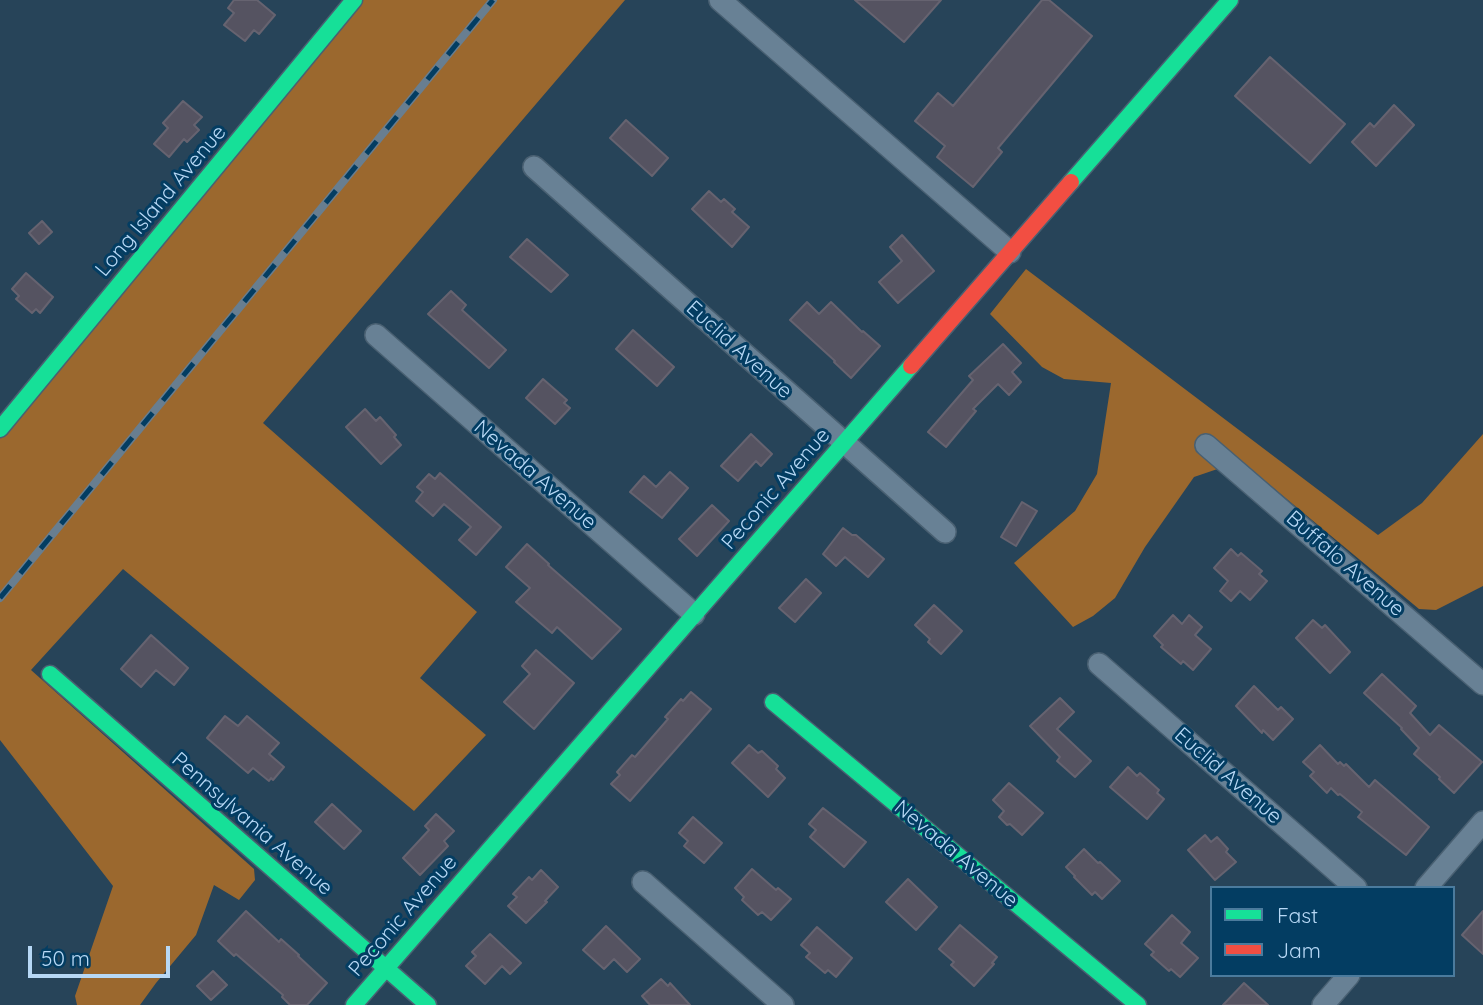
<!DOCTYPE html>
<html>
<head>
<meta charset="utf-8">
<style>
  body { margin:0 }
  #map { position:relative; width:1483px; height:1005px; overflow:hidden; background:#274459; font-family:Quicksand,sans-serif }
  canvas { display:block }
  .legend { position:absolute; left:1210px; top:886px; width:245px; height:91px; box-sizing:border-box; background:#033d62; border:2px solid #4b7b9d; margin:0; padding:9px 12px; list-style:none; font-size:21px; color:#b7d8f5 }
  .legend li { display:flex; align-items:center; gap:14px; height:35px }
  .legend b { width:35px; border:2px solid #4b7b9d }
  .scale { position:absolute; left:28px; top:946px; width:142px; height:32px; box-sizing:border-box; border:4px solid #b7d8f5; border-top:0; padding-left:9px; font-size:21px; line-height:24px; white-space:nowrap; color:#b7d8f5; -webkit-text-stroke:5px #033d62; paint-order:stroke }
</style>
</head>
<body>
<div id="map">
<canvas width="1483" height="1005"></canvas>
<ul class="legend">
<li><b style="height:9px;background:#16e098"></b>Fast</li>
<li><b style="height:9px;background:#f24e42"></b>Jam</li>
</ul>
<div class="scale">50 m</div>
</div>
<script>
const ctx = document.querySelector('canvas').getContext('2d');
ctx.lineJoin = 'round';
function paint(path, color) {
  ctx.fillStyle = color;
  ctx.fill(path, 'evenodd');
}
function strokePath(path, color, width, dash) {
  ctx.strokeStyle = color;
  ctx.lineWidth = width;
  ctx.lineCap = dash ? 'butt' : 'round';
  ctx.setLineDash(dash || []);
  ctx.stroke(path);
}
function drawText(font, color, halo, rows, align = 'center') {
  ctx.font = font + ' Quicksand,sans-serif';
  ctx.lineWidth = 6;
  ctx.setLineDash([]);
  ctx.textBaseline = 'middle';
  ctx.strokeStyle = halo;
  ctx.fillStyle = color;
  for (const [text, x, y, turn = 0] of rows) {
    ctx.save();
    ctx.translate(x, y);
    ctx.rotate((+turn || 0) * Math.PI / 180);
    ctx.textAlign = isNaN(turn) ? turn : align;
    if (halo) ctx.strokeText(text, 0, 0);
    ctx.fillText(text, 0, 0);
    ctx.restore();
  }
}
const forest = new Path2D(`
  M354,0H625L263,423L477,612L420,678L486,735L414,811L123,569L31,670L254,869L255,880L239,900L214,885L196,935L156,983L140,1005H77L75,996L113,886L0,740V429Z
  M1026,269L1378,535L1422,503L1483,434V586L1436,610L1419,609L1241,461L1194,477L1145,547L1115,598L1093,616L1073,627L1014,563L1075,511L1097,474L1111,383L1064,379L1042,367L990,314Z`);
const building = new Path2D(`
  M234,0H257L275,15L259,34L254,30L245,41L224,25L234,13L228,8Z
  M855,0H941L904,42Z
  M1042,0H1049L1092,36L998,148L1002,152L973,187L937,157L945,146L915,121L938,93L953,106Z
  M1270,57L1345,124L1310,163L1235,96Z
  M183,101L202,117L194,125L199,130L187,142L184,139L169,157L154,144L168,128L163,123Z
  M1394,105L1414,125L1376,166L1352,142L1370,123L1374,127Z
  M626,120L668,158L652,176L610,138Z
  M709,191L721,202L724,199L735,209L732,212L749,227L732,247L692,209Z
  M42,221L52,232L39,244L29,233Z
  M902,235L934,271L898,303L879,282L902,261L890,247Z
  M527,239L568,275L551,292L510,257Z
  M26,273L53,297L40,313L36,309L32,313L16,299L19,296L12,289Z
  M451,291L466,305L462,310L506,350L489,368L428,314Z
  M807,302L819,314L831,302L862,332L863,331L880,346L851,378L834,362L835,361L790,320Z
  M633,330L674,367L657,386L616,349Z
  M1003,344L1021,363L1012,372L1021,382L1009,395L998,384L973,409L976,411L946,447L928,432L973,380L969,376Z
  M543,379L567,400L564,403L570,408L555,424L526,398Z
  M365,409L376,421L380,417L396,435L394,437L401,445L381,464L346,427Z
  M751,434L772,454L761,466L756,461L738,481L721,466Z
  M670,472L688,488L662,518L630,492L644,476L656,487Z
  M440,473L501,527L476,555L459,540L471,527L444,504L433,516L416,501L423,492L417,487L429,474L435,479Z
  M1022,502L1037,511L1016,546L1001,537Z
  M712,505L729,521L697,556L679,539Z
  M843,528L852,535H856L884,559L868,577L845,557L836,566L823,554Z
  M527,544L549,564L548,565L621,629L592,659L557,627L552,633L516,602L530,588L506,567Z
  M1231,549L1238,556L1241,553L1262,571L1259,574L1267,581L1250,600L1240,591L1231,601L1220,591L1228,581L1214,568Z
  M806,579L821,593L795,622L779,608Z
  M934,605L962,631L941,654L928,642L930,639L915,625Z
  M1173,615L1182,624L1189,615L1202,627L1195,635L1211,649L1193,670L1183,661L1181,664L1161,647L1163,645L1154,636Z
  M1313,620L1322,628L1325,625L1350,652L1330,673L1296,638Z
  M151,635L188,668L174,685L156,670L141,687L121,669Z
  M536,650L574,683L534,729L504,702L530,674L522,666Z
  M1382,674L1416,706L1410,713L1430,735L1439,725L1482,762L1454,793L1439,779L1440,777L1414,754L1419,748L1401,729L1402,728L1364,693Z
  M1254,686L1278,710L1281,707L1293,719L1273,740L1263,730L1262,733L1236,706Z
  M691,692L711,709L630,801L611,784L620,775L617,772L632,755L635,757L668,719L665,717L681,699L683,701Z
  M1060,698L1074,712L1057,729L1091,761L1075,777L1057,761L1060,757L1030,726Z
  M225,716L238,726L247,716L279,743L269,754L284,767L273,780L271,778L269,781L253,768L248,773L207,738Z
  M749,745L758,753L762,751L778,766L776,769L785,778L768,797L732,763Z
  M1320,745L1338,764L1340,762L1344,766L1346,764L1369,787L1375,780L1429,827L1406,855L1358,817L1362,812L1340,794L1338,795L1331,788L1327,793L1310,776L1314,772L1303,762Z
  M1128,767L1137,776L1140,773L1159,790L1157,793L1164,799L1147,819L1110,787Z
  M1009,783L1043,813L1022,835L1010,824L1007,825L999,817L1004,811L993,800Z
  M332,804L361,831L344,849L315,822Z
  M823,808L866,842L844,867L810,837L816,830L809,824Z
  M436,814L454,831L444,841L448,846L420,875L403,858L429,830L425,826Z
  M693,817L722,843L704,863L684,846L688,841L679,833Z
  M1205,835L1211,842L1217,837L1228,849L1226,852L1236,862L1215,880L1188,850Z
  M1084,849L1098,863L1100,862L1120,881L1102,899L1095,892L1092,895L1074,877L1075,876L1066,867Z
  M752,869L776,890L778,888L791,899L771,920L762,912L758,915L742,900L744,897L735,888Z
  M541,870L558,887L545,901L547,902L526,923L508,906L517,897L513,894L529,877L532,880Z
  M908,879L937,907L916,930L886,902Z
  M246,911L279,942L281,939L299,955L298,956L327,983L307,1005H290L282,997L283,995L236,954L234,956L218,941Z
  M1483,911V954L1462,935Z
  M1172,915L1190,932L1181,943L1198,958L1180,977L1171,969L1169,971L1151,955L1154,952L1145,944Z
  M960,925L997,957L992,963L994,964L974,986L951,965L954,962L939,949Z
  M606,926L640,959L627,972L614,959L604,969L583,950Z
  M817,927L852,958L836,977L828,970L825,973L806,957L810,953L801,945Z
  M490,934L521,963L510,974L502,966L485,984L466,966L476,956L472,952Z
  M213,971L227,985L211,1000L197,986Z
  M661,979L668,986L670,983L690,1005H650L642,996Z
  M1244,983L1268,1005H1223Z`);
const street = new Path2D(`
  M720,0L1010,252
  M534,167L945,532
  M376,335L694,614
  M1206,445L1483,684
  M1099,664L1356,888
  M643,882L783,1005
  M1426,888L1483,822
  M1323,1005L1349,975`);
const fast = new Path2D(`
  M1071,182L1230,0
  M0,429L354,0
  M50,674L428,1005
  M773,702L1138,1005
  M354,1005L911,366`);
const jam = new Path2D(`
  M911,366L1071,182`);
const rail = new Path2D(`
  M0,598L493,0`);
const streetNames = [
  ["Long Island Avenue",161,201,-50],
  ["Euclid Avenue",739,350,42],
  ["Nevada Avenue",535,475,41],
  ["Peconic Avenue",776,489,-49],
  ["Buffalo Avenue",1345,564,41],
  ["Euclid Avenue",1228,776,41],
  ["Pennsylvania Avenue",252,824,41],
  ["Nevada Avenue",956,854,40],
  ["Peconic Avenue",403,916,-49]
];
paint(forest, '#9b682e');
paint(building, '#555361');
strokePath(building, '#666370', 2);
strokePath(street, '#496072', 24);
strokePath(fast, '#496072', 19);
strokePath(jam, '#496072', 19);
strokePath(street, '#688195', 21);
strokePath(fast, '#16e098', 16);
strokePath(jam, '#f24e42', 16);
strokePath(rail, '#687e90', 8);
strokePath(rail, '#033d62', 5, [16]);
drawText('21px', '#b7d8f5', '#033d62', streetNames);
</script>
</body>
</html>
